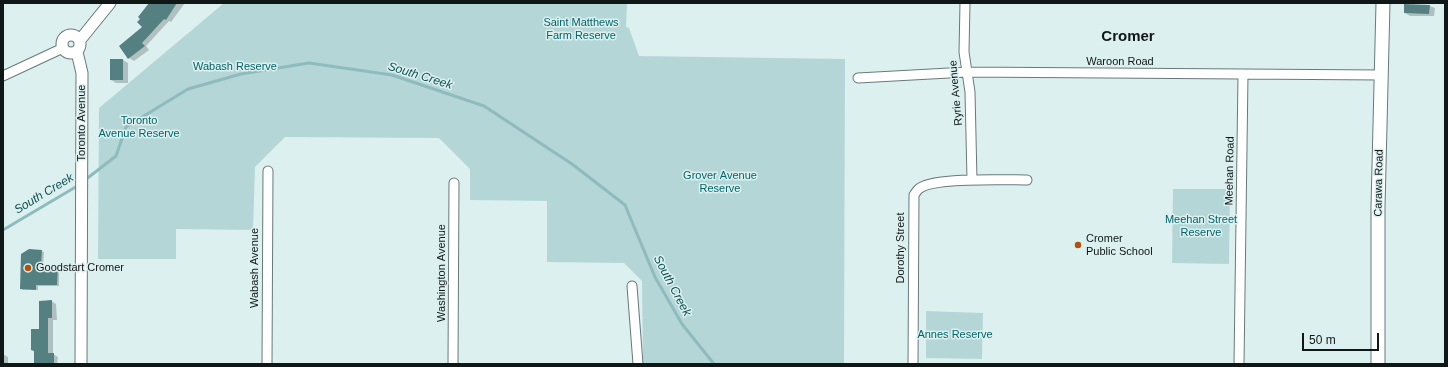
<!DOCTYPE html>
<html>
<head>
<meta charset="utf-8">
<style>
  body { margin:0 }
  #map { position:relative; width:1448px; height:367px; overflow:hidden; background:#ddf0f0; font-family:Helvetica,sans-serif }
  canvas { display:block }
  .frame { position:absolute; inset:0; border:4px solid #101717; pointer-events:none }
  .scale { position:absolute; left:1302px; top:333px; width:77px; height:18px; box-sizing:border-box; border:2px solid #101717; border-top:0; padding-left:5px; font-size:12px; line-height:14px; white-space:nowrap; color:#101717; -webkit-text-stroke:3px #ddf0f0; paint-order:stroke }
</style>
</head>
<body>
<div id="map">
<canvas width="1448" height="367"></canvas>
<div class="frame"></div>
<div class="scale">50 m</div>
</div>
<script>
const ctx = document.querySelector('canvas').getContext('2d');
ctx.lineJoin = 'round';
function paint(path, color) {
  ctx.fillStyle = color;
  ctx.fill(path, 'evenodd');
}
function strokePath(path, color, width, dash) {
  ctx.strokeStyle = color;
  ctx.lineWidth = width;
  ctx.lineCap = dash ? 'butt' : 'round';
  ctx.setLineDash(dash || []);
  ctx.stroke(path);
}
function drawText(font, color, halo, rows, align = 'center') {
  ctx.font = font + ' Helvetica,sans-serif';
  ctx.lineWidth = 3;
  ctx.setLineDash([]);
  ctx.textBaseline = 'middle';
  ctx.strokeStyle = halo;
  ctx.fillStyle = color;
  for (const [text, x, y, turn = 0] of rows) {
    ctx.save();
    ctx.translate(x, y);
    ctx.rotate((+turn || 0) * Math.PI / 180);
    ctx.textAlign = isNaN(turn) ? turn : align;
    if (halo) ctx.strokeText(text, 0, 0);
    ctx.fillText(text, 0, 0);
    ctx.restore();
  }
}
const green = new Path2D(`
  M224,3H627L626,27L629,28L639,56L845,59L844,364H643L642,281L624,263L547,262V201L470,200V169L439,138L285,137L255,167L253,230L176,229V259H98L99,108Z
  M1173,189H1230L1229,264L1172,263Z
  M926,311L983,313L982,359L926,358Z`);
const shadow = new Path2D(`
  M150,3H185L171,22L169,21L146,46L149,50L134,61L129,58L143,27L141,19Z
  M1430,6L1435,8L1434,16H1410L1405,13Z
  M123,60L128,63V83H116L111,80Z
  M41,251L44,252L43,267L59,268V286H38V290H23L21,289Z
  M51,301L56,304L57,320H53V354L58,357L57,364H35V352L32,350Z
  M3,354L8,357V364H3Z`);
const stream = new Path2D(`
  M85,180L116,156L126,127L188,89L241,74L309,63L392,75L484,106L572,164L625,205L655,277L682,324L714,364
  M3,230L79,185`);
const building = new Path2D(`
  M149,3H177L166,20L164,19L142,43L145,46L128,59L119,46L142,27L137,22L140,19L138,17Z
  M1404,4L1430,5L1429,14L1404,13Z
  M110,59H123V80H110Z
  M29,249L42,250L41,266H58L57,285H36V290L20,289L21,254Z
  M52,300V318H48V353H54V363L34,364V351L31,350V329H39V301Z`);
const minor = new Path2D(`
  M965,3L964,52L970,92L972,180
  M3,76L63,48
  M858,78L967,72L1381,75
  M632,286L638,364
  M267,364L268,171
  M453,364L454,183
  M913,364L914,195C916,192 918,189 920,188C935,177 1007,180 1027,180
  M1239,364L1243,75`);
const tertiary = new Path2D(`
  M62 44a9 9 0 1 1 18 0a9 9 0 1 1-18 0Z
  M80,40L110,3
  M77,52L82,73L81,364`);
const secondary = new Path2D(`
  M1378,364V207L1383,3`);
const markers = [
  [1078,245,4,"#b25208"],
  [28,268,4,"#b25208"]
];
const parkNames = [
  ["Saint Matthews",581,23],
  ["Farm Reserve",581,36],
  ["Wabash Reserve",235,67],
  ["Toronto",139,121],
  ["Avenue Reserve",139,134],
  ["Grover Avenue",720,176],
  ["Reserve",720,189],
  ["Meehan Street",1201,220],
  ["Reserve",1201,233],
  ["Annes Reserve",955,335]
];
const streetNames = [
  ["Waroon Road",1120,62],
  ["Ryrie Avenue",956,93,-95],
  ["Toronto Avenue",82,123,-90],
  ["Meehan Road",1230,171,-89],
  ["Carawa Road",1379,183,-89],
  ["Dorothy Street",901,248,-90],
  ["Wabash Avenue",255,268,-90],
  ["Washington Avenue",442,273,-90]
];
const poiNames = [
  ["Cromer",1086,239],
  ["Public School",1086,252],
  ["Goodstart Cromer",36,268]
];
const waterNames = [
  ["South Creek",420,76,17],
  ["South Creek",44,194,-31],
  ["South Creek",672,286,62]
];
const districtNames = [
  ["Cromer",1128,37]
];
paint(green, '#b5d6d7');
paint(shadow, '#0003');
strokePath(stream, '#8ebbbd', 3);
paint(building, '#558082');
strokePath(minor, '#68797a', 11);
strokePath(tertiary, '#68797a', 13);
strokePath(secondary, '#68797a', 15);
strokePath(minor, '#fff', 9);
strokePath(tertiary, '#fff', 11);
strokePath(secondary, '#fff', 13);
for (const [x, y, r, color] of markers) {
  const dot = new Path2D();
  dot.arc(x, y, r, 0, 2 * Math.PI);
  ctx.fillStyle = color;
  ctx.fill(dot);
  strokePath(dot, '#ddf0f0', 1.5);
}
drawText('11px', '#006468', '#ddf0f0', parkNames);
drawText('11px', '#101717', '#ddf0f0', streetNames);
drawText('11px', '#101717', '#ddf0f0', poiNames, 'left');
drawText('italic 12px', '#0f5154', '#ddf0f0', waterNames);
drawText('bold 15px', '#101717', '#ddf0f0', districtNames);
</script>
</body>
</html>
